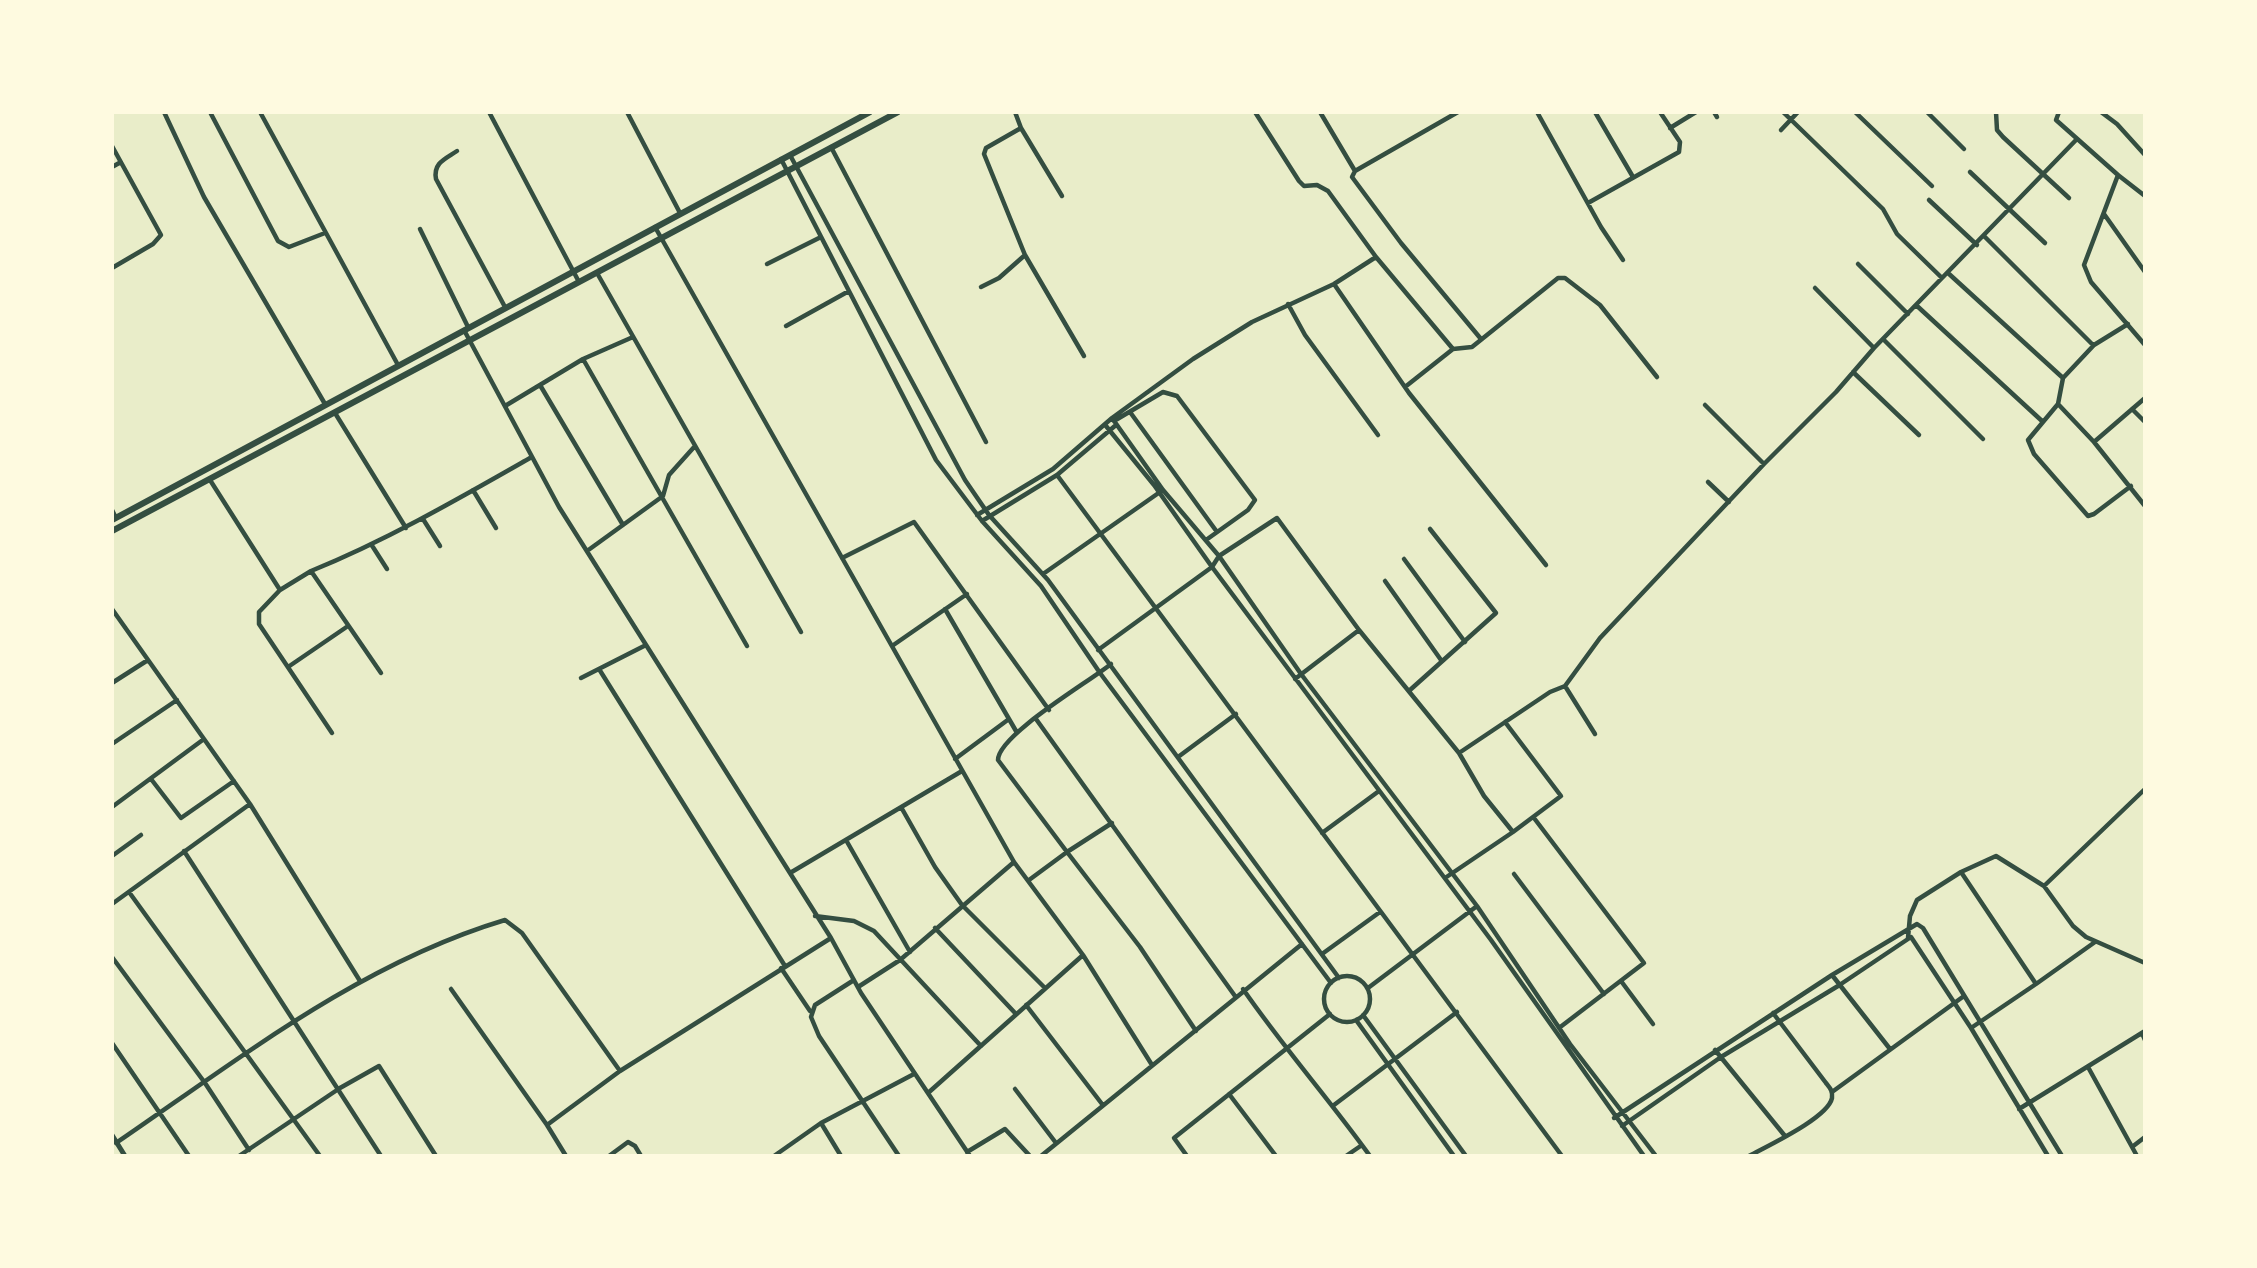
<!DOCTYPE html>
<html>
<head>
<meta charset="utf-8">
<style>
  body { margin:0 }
  #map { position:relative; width:2257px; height:1268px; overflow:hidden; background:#e9edc9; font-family:Mulish,sans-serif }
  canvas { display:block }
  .frame { position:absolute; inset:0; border:114px solid #fefae0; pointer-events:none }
</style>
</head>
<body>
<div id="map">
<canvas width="2257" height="1268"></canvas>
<div class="frame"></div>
</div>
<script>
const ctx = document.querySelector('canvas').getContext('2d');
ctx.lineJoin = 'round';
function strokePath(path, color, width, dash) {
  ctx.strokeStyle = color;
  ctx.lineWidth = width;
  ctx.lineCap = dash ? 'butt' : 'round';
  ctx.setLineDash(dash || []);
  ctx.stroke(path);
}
const minor = new Path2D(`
  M164,112L204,197L325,404
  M210,112L278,241L289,247L325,233
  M260,112L398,365
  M489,112L579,282
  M627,112L680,213
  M1320,112L1355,171
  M1458,112L1355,171L1352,177L1401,243L1481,339
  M1537,112L1601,227L1623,260
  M1595,112L1633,177
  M1714,112L1717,117
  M1783,112L1883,209L1897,234L1942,278
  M1855,112L1932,186
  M1927,112L1964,149
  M1996,112L1997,130L2003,137L2069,198
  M2059,112L2056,120L2118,175L2084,265L2091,282L2145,345
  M2101,112L2117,124L2145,155
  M1021,128L1062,196
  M1670,128L1696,112
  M1781,130L1798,112
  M112,146L161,235L153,244L112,268
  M831,147L986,442
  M457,151C445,159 433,163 436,179L505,307
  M790,155L965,480L989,515L1048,580L1339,978
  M781,159L936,460L982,521L1041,586L1100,673L1331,983
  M112,167L121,162
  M1970,172L2045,243
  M2118,175L2145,196
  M1929,200L1977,245
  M1588,203L1679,152L1680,142L1660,112
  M2104,214L2145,272
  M655,227L1014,862L1083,955L1152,1065
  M420,229L468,327
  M1985,237L2093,345
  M1025,255L1084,356
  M1376,257L1453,349L1472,347L1558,278H1565L1600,305L1657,377
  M767,264L821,237
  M1858,264L1908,314
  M597,273L801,632
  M1948,273L2063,378
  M1334,284L1409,393L1546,565
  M981,287L999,278L1025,255L984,154L986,148L1021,128L1015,112
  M1815,288L1874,348
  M1288,304L1305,335L1378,435
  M1916,305L2042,421
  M2128,324L2094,345L2063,378L2058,404L2028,440L2034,454L2088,516L2094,514L2131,486
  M786,326L849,291
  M464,330L559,507L831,938L861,993L970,1156
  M1884,340L1983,439
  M583,359L747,646
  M1853,372L1919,435
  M540,385L623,525
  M1405,387L1453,349
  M2145,398L2094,442L2145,506
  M2058,404L2094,442
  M1705,405L1764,464
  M505,406L583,359L633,337
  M2132,409L2145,422
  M1130,412L1217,532
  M335,413L406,528
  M1112,418L1163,490L1219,556L1301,674L1477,906L1570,1044L1656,1156
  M1114,421L1163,392L1177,396L1255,500L1248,510L1206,540
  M1106,426L1154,485L1212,567L1491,940L1644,1156
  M1057,475L1562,1156
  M210,480L280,590
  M1708,482L1729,502
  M473,490L496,528
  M112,510L116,518
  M977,515L1053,469L1112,418L1193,359L1252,322L1334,284L1376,257L1328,191L1317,185L1304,186L1299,181L1255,112
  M423,519L440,546
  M982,521L1057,475L1116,425
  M371,544L387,569
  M587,551L663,496L669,475L695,446
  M842,558L914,522L1049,710
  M1404,559L1465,642
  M311,571C387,540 458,499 530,458
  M1043,574L1160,492
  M1385,581L1441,660
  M112,609L250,804L360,981
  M945,609L1016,731
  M892,646L967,594
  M1098,650L1212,567L1219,556L1277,518L1359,630L1459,753L1550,692L1565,686L1595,734
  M1111,664C1089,682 998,735 998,760L1067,852L1112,823
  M288,667L348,626
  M599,669L785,966
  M581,678L646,645
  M1295,679L1359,630
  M112,683L148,660
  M1565,686L1600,638L1764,464L1836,392L1874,348L2076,140
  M1410,690L1496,613L1430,529
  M1036,719L1235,996
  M1505,722L1561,796L1513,832
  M332,733L259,624V612L280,590L311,571L381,673
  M112,744L177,700
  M1178,757L1236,714
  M955,759L1009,719
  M151,779L181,818L234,781
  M112,807L204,739
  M901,807L935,867L962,905L1045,988
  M1534,818L1644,963L1559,1028
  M1322,833L1379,791
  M846,840L910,952
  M184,851L381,1156
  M112,856L141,835
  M1961,872L2036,984L1971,1028
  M790,873L962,771
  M1514,874L1604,994
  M1445,878L1513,832L1484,796L1459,753
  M1029,880L1067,852L1140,947L1196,1031
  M2044,886L2073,926L2086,937L2145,963
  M129,892L320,1156
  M112,904L250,804
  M815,916L854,921L874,931L981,1046
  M935,928L1016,1014
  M1908,938L1910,916L1917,900L1961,872L1996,856L2044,886L2145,789
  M1322,954L1380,912
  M112,957L205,1083L249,1150
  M781,968L810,1011
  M1832,975L1890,1049
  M1324 999a23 23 0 1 1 46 0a23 23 0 1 1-46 0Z
  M854,980L815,1005L811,1017L819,1036L899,1156
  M1621,981L1653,1024
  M2036,984L2095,942
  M858,987L900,960L1014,862
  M1368,988L1477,906
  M451,989L547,1125
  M1243,989C1283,1047 1329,1099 1370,1156
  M1026,1005L1102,1104
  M1363,1015L1466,1156
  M1356,1020L1454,1156
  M2142,1033L2145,1040
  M112,1043L189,1156
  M1715,1050L1785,1136
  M2088,1067L2137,1156
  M1015,1089L1056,1143
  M1832,1092L1964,996
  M928,1093L1083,955
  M1229,1094L1276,1156
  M1334,1105L1457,1012
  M2019,1109L2145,1031
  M1614,1118L1832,975L1917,924L1923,928L2062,1156
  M821,1123L841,1156
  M1622,1126L1721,1057L1838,986L1911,937L1971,1028L2048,1156
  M116,1143C239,1059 361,963 505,920L522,933L620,1071
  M2132,1147L2145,1137
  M967,1152L1005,1129L1030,1156
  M239,1156L340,1088L379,1066L436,1156
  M566,1156L547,1125L620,1071L831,938
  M609,1156L628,1142L635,1146L641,1156
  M774,1156L821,1123L914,1074
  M1041,1156L1302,944
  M1187,1156L1174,1138L1330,1014
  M1346,1156L1362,1145
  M1749,1156C1767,1146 1828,1118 1832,1098C1833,1091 1830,1088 1826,1083L1773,1013`);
const tertiary = new Path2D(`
  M112,1135L125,1156`);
const primary = new Path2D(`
  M112,520L870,112
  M112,531L898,112`);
strokePath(minor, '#344e41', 4.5);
strokePath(tertiary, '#344e41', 5);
strokePath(primary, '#344e41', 6);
</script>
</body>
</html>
